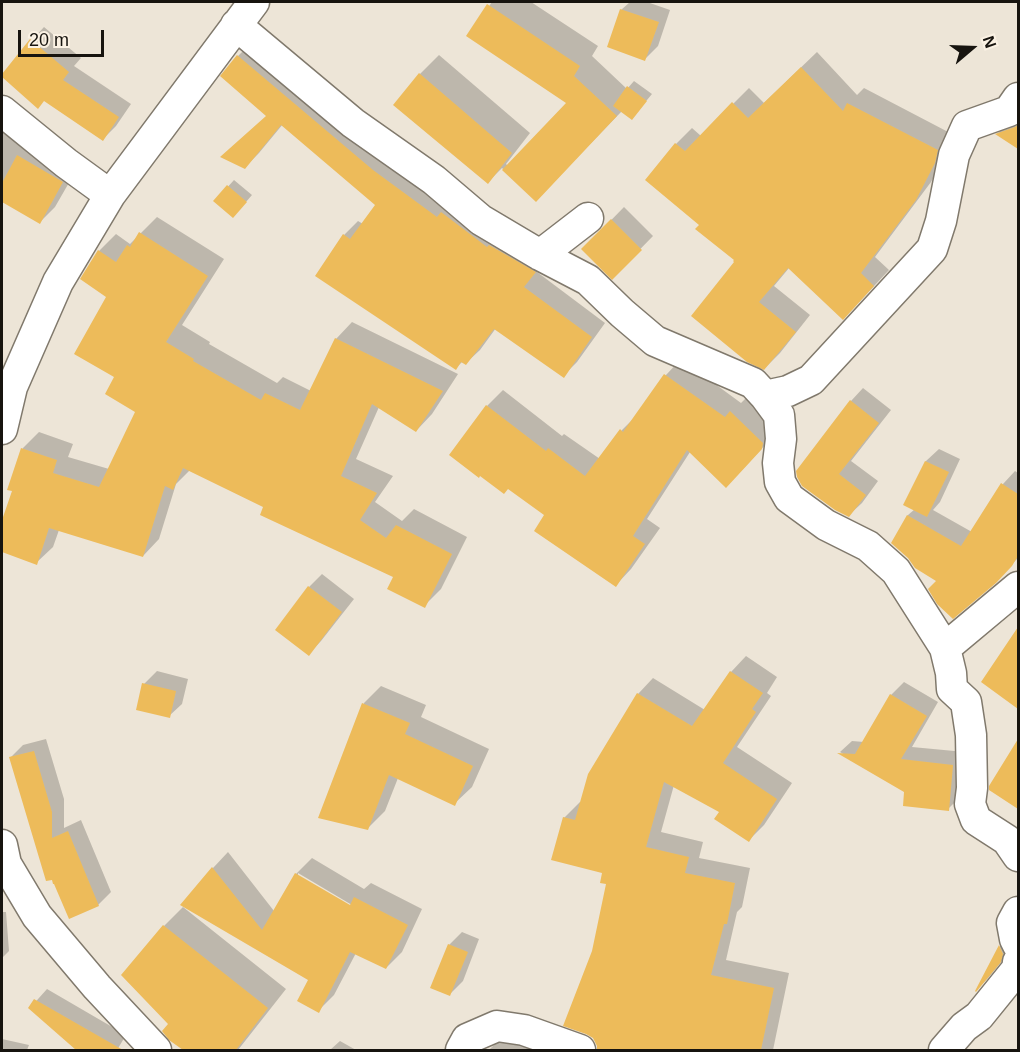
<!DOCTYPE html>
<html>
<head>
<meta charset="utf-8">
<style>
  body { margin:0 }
  #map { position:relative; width:1020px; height:1052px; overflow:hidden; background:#ede5d7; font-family:Arial,sans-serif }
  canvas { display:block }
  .frame { position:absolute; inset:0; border:3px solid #17140f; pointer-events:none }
  .north { position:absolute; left:942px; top:18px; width:60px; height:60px; -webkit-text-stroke:4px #fbf2e4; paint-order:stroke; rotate:71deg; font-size:16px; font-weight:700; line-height:24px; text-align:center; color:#17140f }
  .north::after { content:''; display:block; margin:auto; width:21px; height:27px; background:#17140f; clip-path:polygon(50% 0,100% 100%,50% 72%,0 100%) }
  .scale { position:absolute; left:18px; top:30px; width:86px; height:27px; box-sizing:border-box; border:3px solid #17140f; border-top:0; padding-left:8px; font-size:18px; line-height:21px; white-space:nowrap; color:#17140f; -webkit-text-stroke:4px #fbf2e4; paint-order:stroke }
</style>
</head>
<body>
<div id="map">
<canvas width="1020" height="1052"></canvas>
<div class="frame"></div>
<div class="north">N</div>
<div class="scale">20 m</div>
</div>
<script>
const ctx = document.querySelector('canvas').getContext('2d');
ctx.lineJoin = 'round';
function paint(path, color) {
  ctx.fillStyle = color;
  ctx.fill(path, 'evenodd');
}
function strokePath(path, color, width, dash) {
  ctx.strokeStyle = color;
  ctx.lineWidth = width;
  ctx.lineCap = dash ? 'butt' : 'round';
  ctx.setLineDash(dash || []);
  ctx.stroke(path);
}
const shadow = new Path2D(`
  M492,2H531L598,46L592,56L627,89L634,81L652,94L632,118L622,111L536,200L502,168L488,182L395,105L420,74L439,55L530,133L506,164L508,166L568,102L468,36Z
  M630,2H647L670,10L658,46L645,59L621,10Z
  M44,27L81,58L74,66L131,104L116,126L103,139L44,100L38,107L2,76L32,40Z
  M252,42L548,258L537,272L605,323L577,362L563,376L496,328L480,350L466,363L463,361L456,368L344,235L358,221L363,224L377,204L283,124L259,153L245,167L267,115L222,76L238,56Z
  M817,52L857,95L864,88L952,134L950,146L931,182L875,257L889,270L859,302L789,268L774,286L810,315L780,353L764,369L737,262L701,225L647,179L676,144L692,128L701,136L749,88L764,103Z
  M1018,119V148L997,134L1009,122Z
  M2,132L27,147L78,167L55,207L40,222L2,201Z
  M234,180L252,195L239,210L215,201Z
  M624,207L653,236L612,278L583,249Z
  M157,217L224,259L182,325L210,342L209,344L277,383L283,377L311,391L336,339L352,322L458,374L432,414L416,431L379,407L356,459L393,476L375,502L402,521L414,509L467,537L441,589L424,606L395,577L265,507L190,470L176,484L159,539L143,556L59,530L53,547L36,563L2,551V525L14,490L9,489L23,448L39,432L73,444L68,457L109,469L137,411L116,377L108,296L82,279L99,251L116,234L130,244Z
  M681,359L741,403L747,397L777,432L742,470L690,452L647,519L660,528L631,569L616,585L546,515L487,406L503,390L562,436L564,434L600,459L622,430L637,415L666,375Z
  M863,388L891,410L851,461L878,481L862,503L849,515L798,472L851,401Z
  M939,449L960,459L940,502L933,510L972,532L1003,484L1015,471L1018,473V558L995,581L939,580L893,543L908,515L915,509L905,505L926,461Z
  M322,574L354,599L321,641L309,654L277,629L309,587Z
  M1018,632V707L983,682L1012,639Z
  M746,656L777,677L767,693L771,696L737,747L792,783L764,825L749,840L721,811L674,785L661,832L703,842L699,858L750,868L742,907L737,912L726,960L789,973L773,1050H598L594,951L607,883L604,872L564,818L580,802L582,803L638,694L653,678L705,710L731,672Z
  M157,671L188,679L182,704L169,716L144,684Z
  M904,682L938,702L912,747L965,752L961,796L948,809L906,791L840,752L852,741L864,742L891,695Z
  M381,686L426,705L421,717L489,749L472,787L454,804L398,778L385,811L368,828L320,817L364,703Z
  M46,739L64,799V828L81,820L111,892L98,905L70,917L53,878L11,757L23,745Z
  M1018,742V808L991,790V786Z
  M228,852L274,911L296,874L312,858L364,889L371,883L422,909L402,952L386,968L356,953L334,995L318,1011L310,979L182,904L213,868ZM298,873L357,908L355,911L298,877Z
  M183,907L286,989L238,1050H189L182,1045L170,1024L164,926Z
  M2,912H6L9,951L2,958Z
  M462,932L479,939L463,981L450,994L449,945Z
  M1012,934L1013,947L989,977L977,989L1000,946Z
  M47,989L126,1035L117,1050H79L30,1008Z
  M505,1034L588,1050H489Z
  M2,1039L29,1045L27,1050H2Z
  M340,1041L356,1050H330Z`);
const building = new Path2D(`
  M487,4L580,66L574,76L617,116L536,202L502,170L566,103L466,36Z
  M620,9L659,22L645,61L607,47Z
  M30,39L69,72L63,80L119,117L103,141L44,101L38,109L2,77V74Z
  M237,55L373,170L437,217L441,212L487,247L489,245L536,272L524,287L592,337L564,378L494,329L466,365L461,362L456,370L315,276L343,234L350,239L375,205L281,125L245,169L220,157L266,116L220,76Z
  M801,67L843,111L847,103L938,150L935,163L916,200L861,273L874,286L843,320L788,268L759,302L796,332L764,370L747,362L691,316L734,262L733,261L734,260L695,229L699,225L645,180L675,143L685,151L732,102L748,118Z
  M419,73L512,153L488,184L393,105Z
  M627,86L647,101L632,120L613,106Z
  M1018,125V149L995,134L1015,127Z
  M17,155L63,182L40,224L2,202V183Z
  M227,185L247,202L233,218L213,201Z
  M611,219L642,250L612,280L581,249Z
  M139,232L208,276L166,342L194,359L193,361L261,400L265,393L300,410L335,338L443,391L416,432L372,404L341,476L377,493L360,520L386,538L396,525L452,554L425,608L387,589L393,577L260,515L263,507L183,468L173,490L165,486L143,557L49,528L37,565L2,552V520L12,491L7,490L21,448L57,460L53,473L99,487L135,412L105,394L114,377L74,354L106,297L80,279L98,250L116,262L127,245L130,247Z
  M664,374L725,417L730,411L763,443L762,449L726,488L687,450L633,536L645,544L616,587L534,531L544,515L508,489L504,494L480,476L479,478L449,455L486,405L546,451L548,448L585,476L620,429L623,432Z
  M850,400L879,423L839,474L866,495L849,517L835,510L802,486L797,477L796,471Z
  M925,461L949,472L927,517L903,505Z
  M1001,483L1018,494V556L1012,566L996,583L953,619L937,604L928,589L936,581L915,568L908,558L891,543L907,515L961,546Z
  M308,586L342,612L309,656L275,630Z
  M1018,627V709L981,682Z
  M730,671L763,693L752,709L756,712L723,763L777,799L749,842L714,819L719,812L664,782L646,847L689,857L685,873L735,883L727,924H724L711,975L774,988L761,1050H597V1046L593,1038L586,1034L563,1026L592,951L606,884L600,883L602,873L551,860L563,817L575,820L588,774L637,693L692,726Z
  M142,683L176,691L170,718L136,710Z
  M890,694L927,716L901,759L953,765L949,811L903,806L904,792L837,753L855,754Z
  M362,703L410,723L405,734L473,766L455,806L389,775L368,830L318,818Z
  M1018,739V809L989,790V786Z
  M34,751L52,812V838L68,831L99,906L69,919L54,884H53L52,880L46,881L9,757Z
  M212,867L262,930L295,873L350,905L354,897L408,925L386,969L350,952L319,1013L297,1001L308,980L180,905Z
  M163,925L268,1008L236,1050H183L169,1040L162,1031L168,1024L121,975Z
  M448,944L468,952L450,996L430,988Z
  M999,945L1003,954L1001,962L976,992L975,991Z
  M34,999L123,1050H76L28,1008Z`);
const street = new Path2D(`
  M236,25L353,123L434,180L481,220L540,255L588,280L622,313L655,341L753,383L765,396L779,415L781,439L778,463L780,482L789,498L826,525L868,546L896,571L945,648L951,673L952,689L966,702L971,735L972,788L970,804L976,820L1007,840L1018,856
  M2,111L66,163L110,195
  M540,255L588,218
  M765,396L788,391L811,380L932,249L941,221L954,155L967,126L1009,111L1018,98
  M2,429L12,387L58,282L110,195L254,2
  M945,648L1018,587
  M2,845L6,864L37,916L97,987L156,1050
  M1018,912L1012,923L1015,939L1018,945
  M461,1050L467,1039L497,1026L524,1030L580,1050
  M944,1050L964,1027L979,1016L1017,969L1018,962`);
paint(shadow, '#0003');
paint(building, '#edbb5a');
strokePath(street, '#80796c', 33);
strokePath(street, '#fff', 30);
</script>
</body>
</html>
